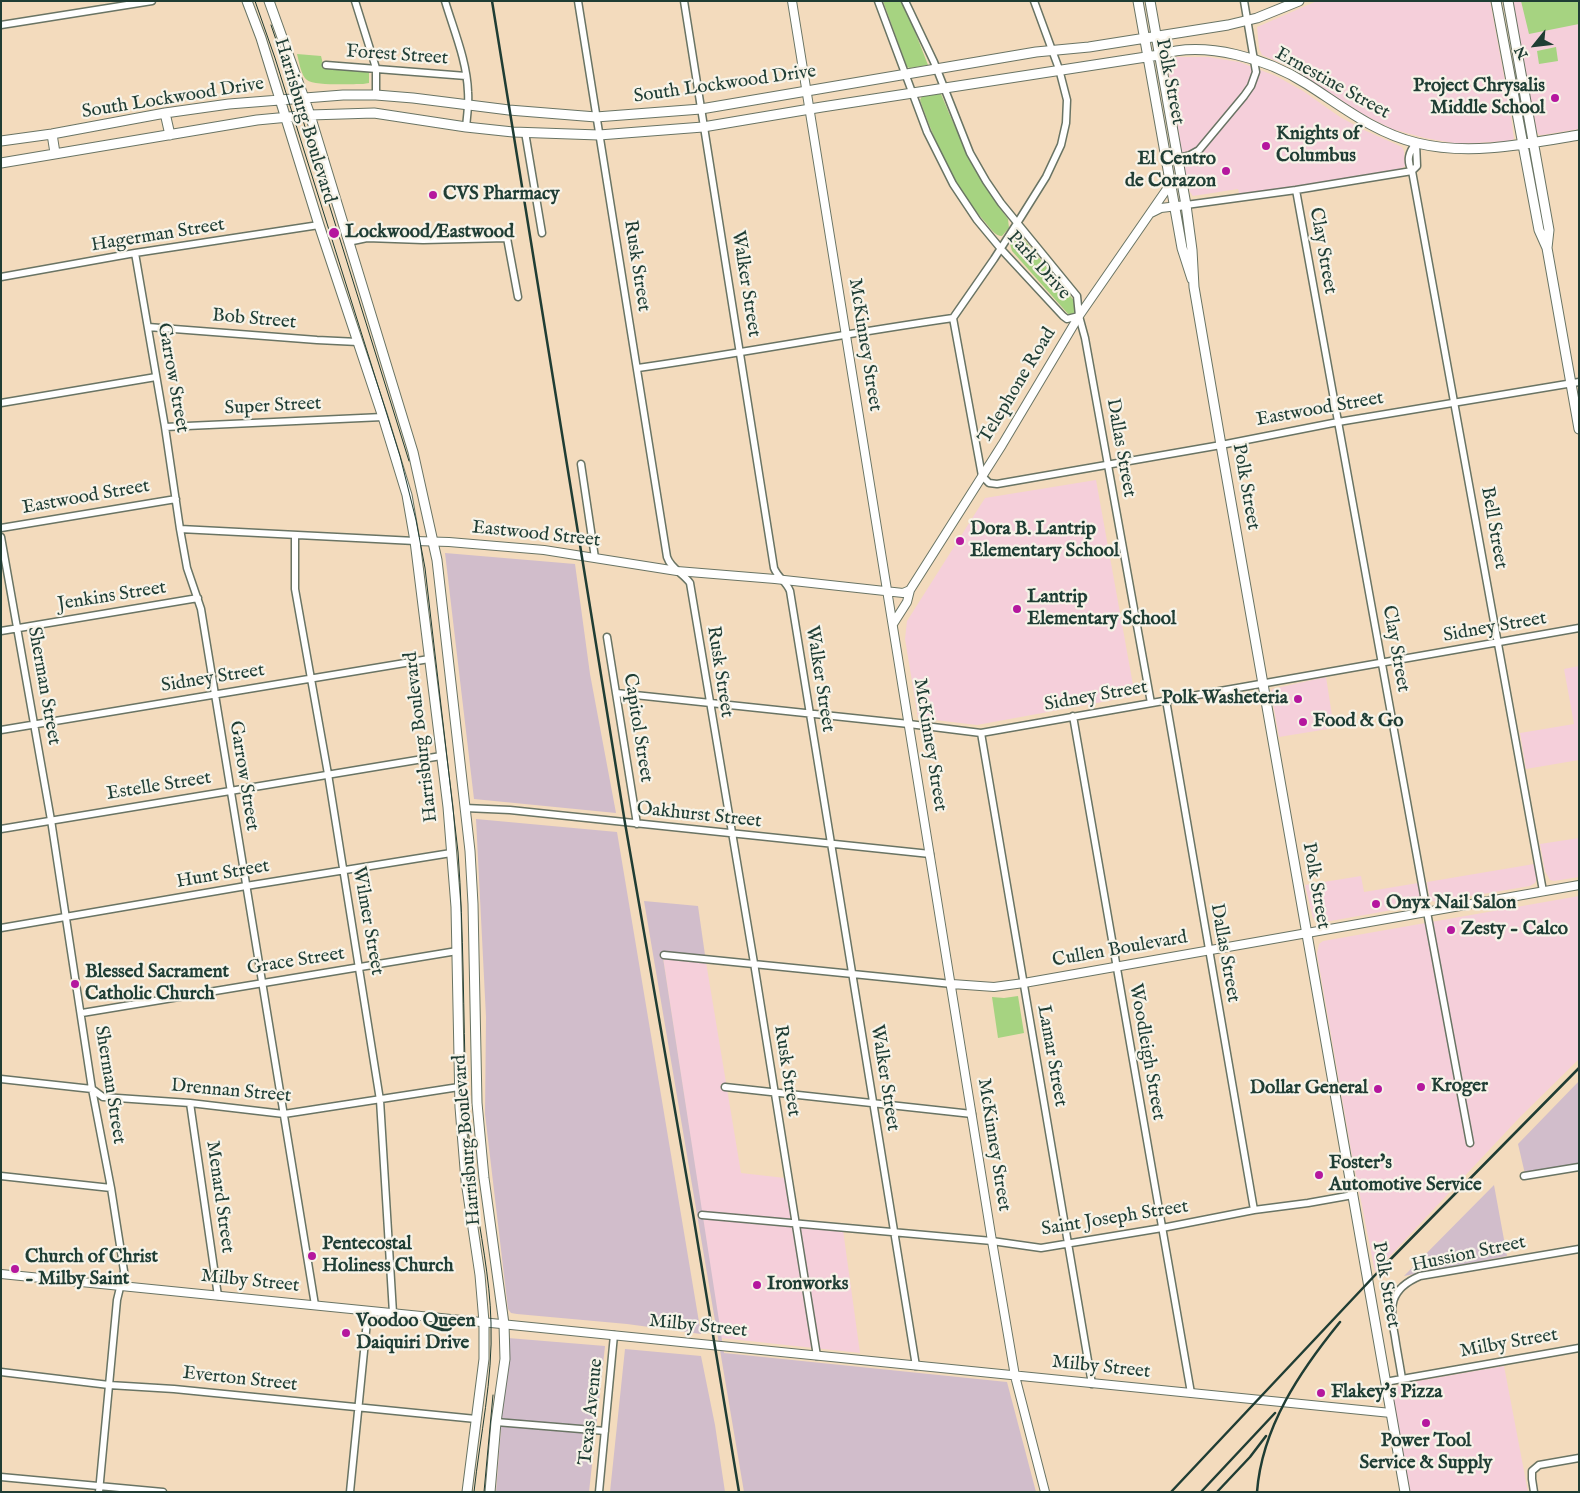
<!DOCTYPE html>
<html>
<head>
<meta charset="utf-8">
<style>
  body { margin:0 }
  #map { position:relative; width:1580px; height:1493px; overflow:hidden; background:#f3dbbd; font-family:"IM FELL English",serif }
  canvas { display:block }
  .frame { position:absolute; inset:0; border:2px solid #1f3d34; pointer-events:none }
  .north { position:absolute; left:1510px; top:20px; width:50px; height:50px; -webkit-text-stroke:4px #f7f3e8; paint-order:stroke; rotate:241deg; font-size:14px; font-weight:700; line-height:20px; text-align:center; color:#1f3d34 }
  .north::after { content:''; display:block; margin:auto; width:18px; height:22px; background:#1f3d34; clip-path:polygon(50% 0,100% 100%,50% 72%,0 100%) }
</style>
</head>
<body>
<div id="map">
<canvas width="1580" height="1493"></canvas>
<div class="frame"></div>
<div class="north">N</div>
</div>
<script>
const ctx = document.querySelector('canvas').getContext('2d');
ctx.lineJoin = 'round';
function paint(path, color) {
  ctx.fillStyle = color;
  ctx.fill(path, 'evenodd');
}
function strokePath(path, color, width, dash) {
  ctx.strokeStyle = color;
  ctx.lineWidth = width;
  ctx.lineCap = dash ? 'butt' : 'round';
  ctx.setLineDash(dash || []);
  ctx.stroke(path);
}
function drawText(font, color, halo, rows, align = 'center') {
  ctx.font = font + ' "IM FELL English",serif';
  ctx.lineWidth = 4.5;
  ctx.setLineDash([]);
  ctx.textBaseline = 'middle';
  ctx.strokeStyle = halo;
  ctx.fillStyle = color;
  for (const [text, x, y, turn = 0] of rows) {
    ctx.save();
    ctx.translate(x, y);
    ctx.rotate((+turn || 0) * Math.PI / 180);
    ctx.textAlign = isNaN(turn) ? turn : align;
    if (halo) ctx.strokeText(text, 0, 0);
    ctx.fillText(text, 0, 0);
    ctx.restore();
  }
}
const built = new Path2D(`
  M1317,1H1490L1510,108L1514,139L1509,141L1459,144L1425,138L1392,129L1364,115L1288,66L1262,55L1259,48L1257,27Z
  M1513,1H1579V129L1542,135H1539L1537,132Z
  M1176,57H1208L1239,62L1276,76L1303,91L1340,117L1364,130L1402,147L1404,151L1405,166L1400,169L1240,197L1238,189L1193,196L1190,192L1187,183L1168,68L1171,58Z
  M1096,480L1135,696L977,725L918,718L905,639L907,621L985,498Z
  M1579,666V760L1526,769L1520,733L1574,724L1564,669Z
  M1326,677L1334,728L1279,737L1271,692L1272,689Z
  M1579,838V877L1554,881L1550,880L1545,871L1540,844Z
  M1534,864L1537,878L1535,883L1530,886L1436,902L1432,901L1430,899L1427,882Z
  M1361,876L1364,892L1418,883L1421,901L1420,903L1409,907L1325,922L1316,921L1313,918L1305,885Z
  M1579,896V1059L1519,1118L1375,1272L1351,1150L1317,954L1319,944L1323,941Z
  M663,957L706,962L741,1173L785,1178L792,1226L843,1230L860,1353L721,1338Z
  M1504,1366L1528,1492H1410L1392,1391L1395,1387L1401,1384Z`);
const industrial = new Path2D(`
  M445,553L575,564L590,674L616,813L474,799Z
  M476,819L617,832L701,1334L627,1324L517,1314L511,1313L508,1309L485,1114L486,1017Z
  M644,901L698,906L706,962L663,958L724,1353L1007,1382L1036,1492H744Z
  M1579,1081V1164L1525,1174L1518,1144Z
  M1494,1185L1507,1256L1404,1276Z
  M508,1338L605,1346L589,1492H496Z
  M625,1349L701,1356L715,1425L725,1492H610Z`);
const green = new Path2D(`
  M883,1H903L928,65L910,68L907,67Z
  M1521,1H1579V24L1529,34Z
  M1556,47L1558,61L1539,64L1537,51Z
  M297,54L321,56L323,64L369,71V83L363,84C352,84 314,86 307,80C301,76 299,61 297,54Z
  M939,93L941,94C961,142 977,178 1008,219L1009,228L1002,236C995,236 990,228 985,222C954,186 936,145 920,100L922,96Z
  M1017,234L1023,238L1076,303L1078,310L1074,316L1069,315L1012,251L1010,244L1012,239Z
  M1018,996L1024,1033L998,1038L992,997L1004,998Z`);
const minor = new Path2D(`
  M355,1L376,68V95
  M445,1C454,31 467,61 468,92C469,104 467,116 466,127
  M578,1L667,557C671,569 683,573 690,583L754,963L817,1356
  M684,1C713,190 745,379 774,568C778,578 786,581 790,591L916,1366
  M878,1L927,132L953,184L977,220L1001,249L1063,316L1067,319L1079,316
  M905,1L934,62L970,153L986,181L1001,203L1077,296L1079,316L1085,338L1151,703
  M1034,1L1059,69L1067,100L1066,123L1061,145L1046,177L1021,217L994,259L953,318L982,476L989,483L997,484L1221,445L1338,422L1579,382
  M1,25L152,1
  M326,65L466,76
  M525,132L542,233
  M1416,143C1409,152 1406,160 1412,171L1543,891
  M1167,161L1190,155L1199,150L1244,96L1251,86L1256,72L1244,1
  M1412,171L1417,166L1416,143
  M1296,190L1427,912L1470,1143
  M1186,205L1296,190L1412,171
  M348,242L367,238L423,240L507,238L518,297
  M135,253L165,427L180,529L187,568L201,609L315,1305
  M1,277L135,253L319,225
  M148,327L317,340L358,342
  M638,368C743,353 848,333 953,318
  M1,403L156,377
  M165,427L383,417
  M581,464L595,558
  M1,528L176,499
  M180,529L415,541
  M295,536V589L328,774L380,1100L393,1313
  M1,537L51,820L92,1089L111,1188L124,1271L117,1300L99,1492
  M1,631L198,598
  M607,637L637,824
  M616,693L909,724L981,733L1579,628
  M1166,700L1254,1210
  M1073,716L1191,1393
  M1,730L429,659
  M981,733L1092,1384
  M465,808L510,810L930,854
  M1,829L441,756
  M1,928L246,886L451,853
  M664,955L952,984
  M82,1013L457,951
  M1,1079L92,1089L103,1097L190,1103L284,1114L459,1087
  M725,1087L972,1114
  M190,1103L218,1296
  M1,1176L111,1188
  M1524,1176L1579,1167
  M702,1215L992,1241L1041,1248L1162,1228L1254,1210L1308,1203L1353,1195
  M1,1372L109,1385L174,1389L476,1419
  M1402,1379C1400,1365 1397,1351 1395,1337C1389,1307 1389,1289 1420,1276L1579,1249
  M1385,1382L1579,1348
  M496,1422L605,1431
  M1,1477L163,1492
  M350,1492L368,1311
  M599,1492L614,1335
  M1534,1492L1532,1479V1471L1539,1465L1579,1458`);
const tertiary = new Path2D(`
  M792,1L992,1241L1015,1376L1045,1492
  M1151,213L1161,208L1186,205
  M415,541L449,542L544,550L677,571L775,579L903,593L910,590
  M893,624L907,602L910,590L1002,445L1079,316L1171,183
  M952,984L994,987L1024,983L1579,885
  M1,1274L1391,1413`);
const secondary = new Path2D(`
  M247,1L261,38L319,225L383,417L407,495L415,541L448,807L456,907L460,1107L466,1181L480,1275L484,1322V1359L467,1492
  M269,1L310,115L413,452L437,560L470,851L473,904L477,1103L484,1178L504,1324L505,1359L496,1422L490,1492
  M1138,1L1182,248L1192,279
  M1150,1L1186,205L1192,250L1194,287L1221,445L1405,1492
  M1496,1L1539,230L1547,248L1579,429
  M1508,1L1549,230L1547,248
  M165,113L170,135
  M52,134L55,153
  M1,141L52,134L165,113L229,104L343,95H376L413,98L509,110L596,117L701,109L1036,52L1089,47L1228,25L1257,18L1299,1
  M1,163L257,120L310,115L374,113L466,127L513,132L599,135L703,127L822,107L1159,55C1205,40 1268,59 1307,84C1343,107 1375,133 1417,143C1470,156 1526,144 1579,135`);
const tram = new Path2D(`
  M255,1L275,58L400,456L416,520L425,568L458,852C464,933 463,1013 466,1094C468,1125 470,1157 474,1188C480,1233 490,1277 491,1323C493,1379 480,1436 474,1492
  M271,25L296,98L409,461
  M484,1492L493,1395`);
const rail = new Path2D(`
  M492,1L625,823L693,1214L739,1492
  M1171,1492L1378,1272L1579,1068
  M1201,1492L1275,1413
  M1217,1492L1250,1457L1266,1436
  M1257,1492C1262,1427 1300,1371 1340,1322`);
const markers = [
  [1555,98,5,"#b5179e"],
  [1266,146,5,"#b5179e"],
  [1226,171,5,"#b5179e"],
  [433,195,5,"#b5179e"],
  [334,233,6,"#b5179e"],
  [960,541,5,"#b5179e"],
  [1017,609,5,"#b5179e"],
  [1298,699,5,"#b5179e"],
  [1303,722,5,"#b5179e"],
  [1376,904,5,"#b5179e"],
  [1451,930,5,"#b5179e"],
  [75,984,5,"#b5179e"],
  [1421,1087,5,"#b5179e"],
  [1378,1089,5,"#b5179e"],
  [1319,1175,5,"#b5179e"],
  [312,1256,5,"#b5179e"],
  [15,1269,5,"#b5179e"],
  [757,1285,5,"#b5179e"],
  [346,1333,5,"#b5179e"],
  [1321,1393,5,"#b5179e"],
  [1426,1423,5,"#b5179e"]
];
const streetNames = [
  ["Forest Street",397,56,4],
  ["Polk Street",1169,82,79],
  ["Ernestine Street",1332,84,29],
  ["South Lockwood Drive",725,85,-8],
  ["South Lockwood Drive",173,99,-9],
  ["Harrisburg Boulevard",304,121,73],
  ["Hagerman Street",158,236,-9],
  ["Clay Street",1322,251,80],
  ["Rusk Street",636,266,81],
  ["Park Drive",1038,266,48],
  ["Walker Street",745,284,81],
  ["Bob Street",254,320,5],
  ["McKinney Street",864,345,81],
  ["Garrow Street",172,378,80],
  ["Telephone Road",1018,386,-59],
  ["Super Street",273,407,-3],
  ["Eastwood Street",1320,410,-10],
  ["Dallas Street",1120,448,80],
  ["Polk Street",1245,487,80],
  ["Eastwood Street",86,498,-10],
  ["Bell Street",1493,528,80],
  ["Eastwood Street",536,535,6],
  ["Jenkins Street",112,597,-9],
  ["Sidney Street",1495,628,-10],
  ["Clay Street",1395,649,80],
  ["Rusk Street",719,672,81],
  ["Sidney Street",213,679,-9],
  ["Walker Street",819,679,81],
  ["Sherman Street",43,686,80],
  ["Sidney Street",1096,697,-10],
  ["Capitol Street",637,728,81],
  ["Harrisburg Boulevard",422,737,-97],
  ["McKinney Street",929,745,81],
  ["Garrow Street",243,776,81],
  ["Estelle Street",159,787,-9],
  ["Oakhurst Street",699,816,6],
  ["Hunt Street",223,875,-10],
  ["Polk Street",1315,886,80],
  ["Wilmer Street",367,921,80],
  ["Cullen Boulevard",1120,950,-10],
  ["Dallas Street",1224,953,80],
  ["Grace Street",296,962,-9],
  ["Woodleigh Street",1146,1052,80],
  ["Lamar Street",1051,1056,80],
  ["Rusk Street",786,1071,81],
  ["Walker Street",884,1078,81],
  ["Sherman Street",109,1085,81],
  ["Drennan Street",231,1092,5],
  ["Harrisburg Boulevard",468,1140,-95],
  ["McKinney Street",993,1145,81],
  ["Menard Street",219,1197,82],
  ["Saint Joseph Street",1115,1219,-9],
  ["Hussion Street",1469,1255,-12],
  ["Milby Street",250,1282,6],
  ["Polk Street",1385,1285,80],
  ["Milby Street",698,1327,6],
  ["Milby Street",1509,1344,-10],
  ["Milby Street",1101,1368,6],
  ["Everton Street",240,1380,6],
  ["Texas Avenue",592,1412,-84]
];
const poiNames = [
  ["Project Chrysalis",1545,87,"right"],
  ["Middle School",1545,109,"right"],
  ["Knights of",1276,135],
  ["Columbus",1276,157],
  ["El Centro",1216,160,"right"],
  ["de Corazon",1216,182,"right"],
  ["CVS Pharmacy",443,195],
  ["Lockwood/Eastwood",345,233],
  ["Dora B. Lantrip",970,530],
  ["Elementary School",970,552],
  ["Lantrip",1027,598],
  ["Elementary School",1027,620],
  ["Polk Washeteria",1288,699,"right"],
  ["Food & Go",1313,722],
  ["Onyx Nail Salon",1386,904],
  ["Zesty - Calco",1461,930],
  ["Blessed Sacrament",85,973],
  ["Catholic Church",85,995],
  ["Kroger",1431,1087],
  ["Dollar General",1368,1089,"right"],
  ["Foster's",1329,1164],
  ["Automotive Service",1329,1186],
  ["Pentecostal",322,1245],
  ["Holiness Church",322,1267],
  ["Church of Christ",25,1258],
  ["- Milby Saint",25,1280],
  ["Ironworks",767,1285],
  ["Voodoo Queen",356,1322],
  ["Daiquiri Drive",356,1344],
  ["Flakey's Pizza",1331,1393],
  ["Power Tool",1426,1442,"center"],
  ["Service & Supply",1426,1464,"center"]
];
paint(built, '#f5cfda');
paint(industrial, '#d1bdcb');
paint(green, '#a6d381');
strokePath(minor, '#697464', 9);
strokePath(tertiary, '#697464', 10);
strokePath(secondary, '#697464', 11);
strokePath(minor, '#fff', 6);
strokePath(tertiary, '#fff', 8);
strokePath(secondary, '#fff', 9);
strokePath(tram, '#1f3d34', 1);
strokePath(rail, '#1f3d34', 2.5);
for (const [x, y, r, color] of markers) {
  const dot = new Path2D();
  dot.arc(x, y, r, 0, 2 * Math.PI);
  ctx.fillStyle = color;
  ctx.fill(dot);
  strokePath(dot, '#f7f3e8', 2);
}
drawText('19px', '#1f3d34', '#f7f3e8', streetNames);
drawText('bold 19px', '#1f3d34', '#f7f3e8', poiNames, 'left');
</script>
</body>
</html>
